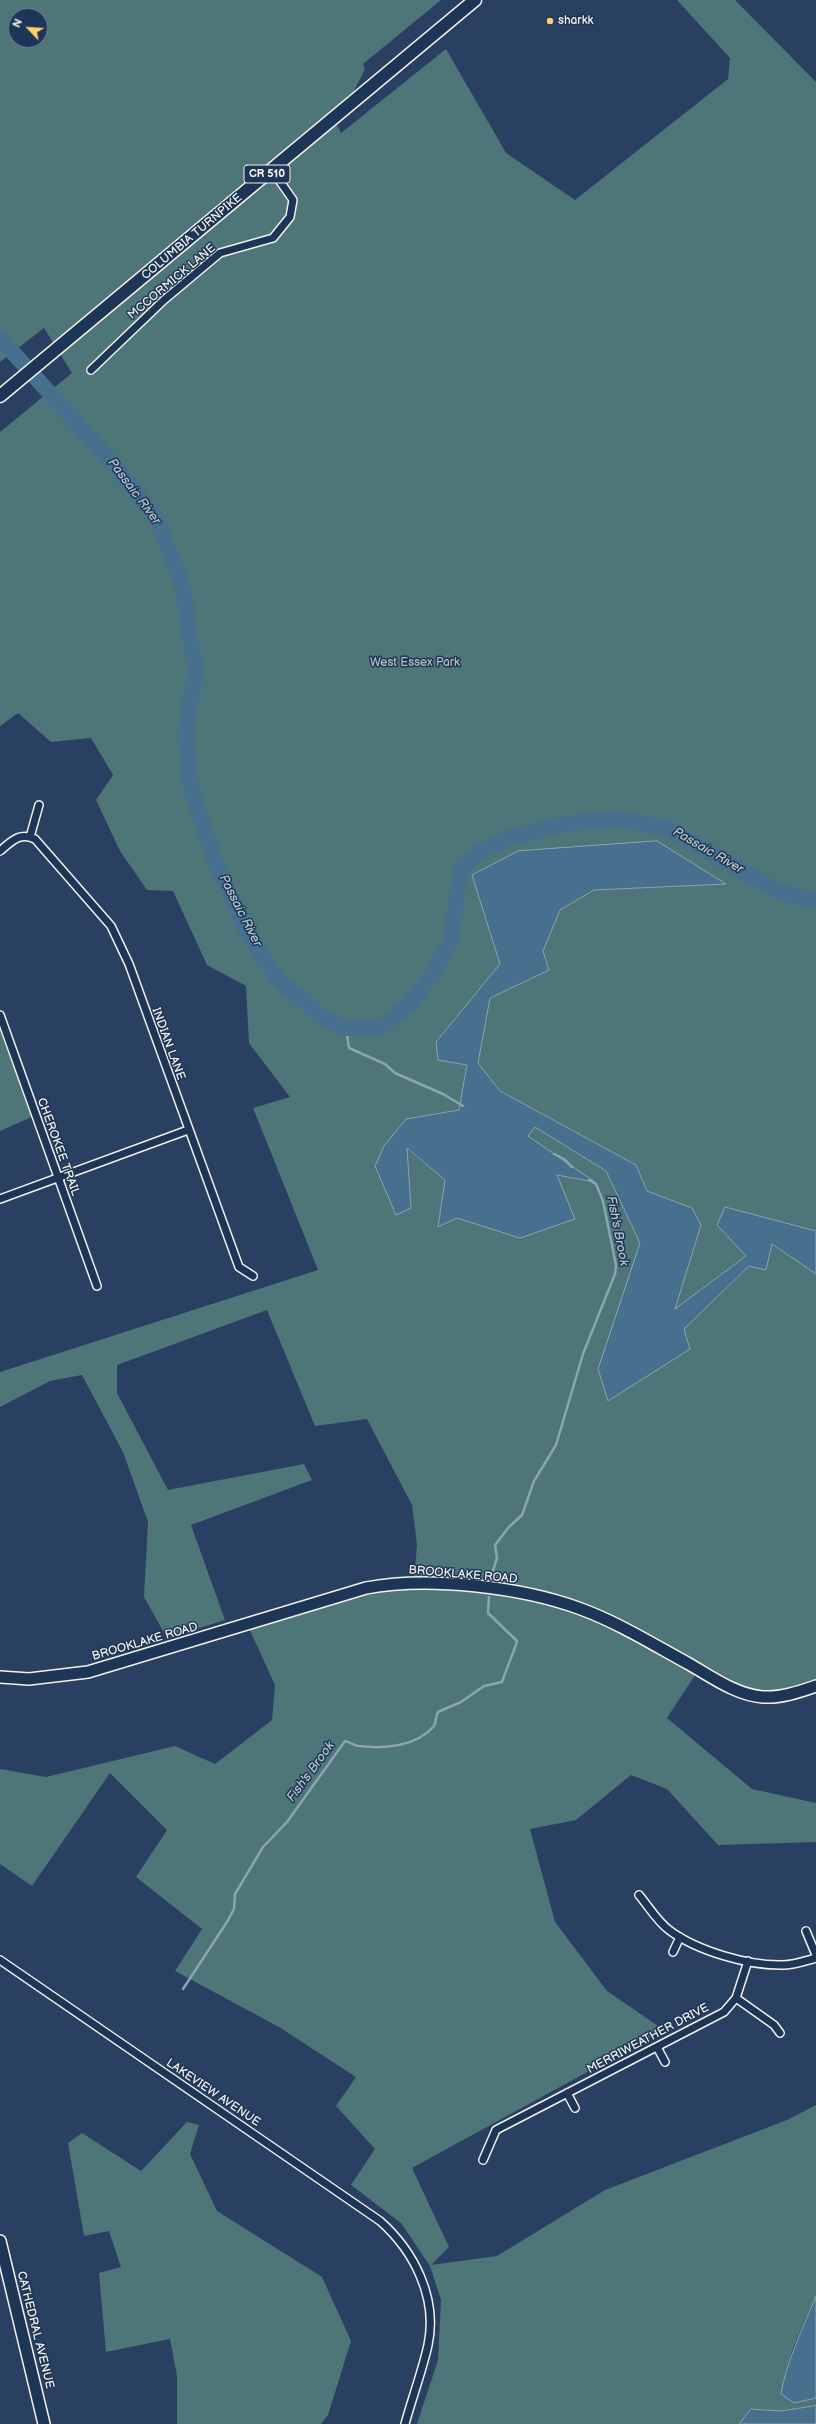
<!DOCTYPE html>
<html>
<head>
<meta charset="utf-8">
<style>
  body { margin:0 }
  #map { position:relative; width:816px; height:2424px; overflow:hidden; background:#294062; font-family:"Balsamiq Sans",sans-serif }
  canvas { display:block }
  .north { position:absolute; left:8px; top:8px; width:40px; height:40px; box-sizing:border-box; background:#1d3557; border:1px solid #738091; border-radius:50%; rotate:295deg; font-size:11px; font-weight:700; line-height:16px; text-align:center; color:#f4f1e8 }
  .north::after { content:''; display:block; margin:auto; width:14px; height:18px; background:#ffd166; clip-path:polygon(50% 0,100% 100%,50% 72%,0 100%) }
</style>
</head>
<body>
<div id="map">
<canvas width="816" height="2424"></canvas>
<div class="north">N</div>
</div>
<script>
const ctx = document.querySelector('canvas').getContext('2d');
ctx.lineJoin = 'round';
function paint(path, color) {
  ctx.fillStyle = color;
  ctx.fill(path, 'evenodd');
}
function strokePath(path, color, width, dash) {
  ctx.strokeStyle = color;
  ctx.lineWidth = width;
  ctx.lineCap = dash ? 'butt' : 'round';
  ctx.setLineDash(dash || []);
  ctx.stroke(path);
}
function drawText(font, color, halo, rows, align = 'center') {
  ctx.font = font + ' "Balsamiq Sans",sans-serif';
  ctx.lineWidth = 3;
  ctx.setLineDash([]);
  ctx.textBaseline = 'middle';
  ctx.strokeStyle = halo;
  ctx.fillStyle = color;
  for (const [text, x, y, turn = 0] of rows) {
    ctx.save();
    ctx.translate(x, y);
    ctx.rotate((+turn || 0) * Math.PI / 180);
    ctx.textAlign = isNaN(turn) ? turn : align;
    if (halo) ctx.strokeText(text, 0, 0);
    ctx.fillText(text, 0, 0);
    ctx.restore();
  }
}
const green = new Path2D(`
  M0,0H441L363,64L365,69L337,125L341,133L446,49L506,153L575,200L728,79L730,58L677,0H735L816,82V1231L725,1208L718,1225L746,1256L675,1309L701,1225L692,1208L647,1191L636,1165L500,1091L478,1063L490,998L549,970L543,951L560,910L594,890L726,883L474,880L500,964L436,1042L467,1064L459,1110L406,1119L384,1146L411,1208L406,1148L445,1180L457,1217L520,1238L557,1175L594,1182L528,1136L535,1127L606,1171L640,1243L598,1369L684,1329L772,1244L816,1274V1683L786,1694H754L701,1666L667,1718L752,1789L816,1803V1842L718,1845L667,1789L631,1775L576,1820L530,1829L555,1922L607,1991L664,2030L412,2168L449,2247L431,2265L497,2256L605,2190L787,2120L816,2105V2296L793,2348L783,2384L794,2403L816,2398V2406L780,2411L751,2409L739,2424H417L438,2360L441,2300L430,2266L401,2223L351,2185L375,2149L336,2106L356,2077L279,2027L175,1971L202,1929L136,1877L167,1830L110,1773L32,1886L0,1864V1769L46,1777L175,1746L215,1764L272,1720L275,1685L248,1626L365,1588L414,1582L417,1544L412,1505L367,1419L315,1426L267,1310L117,1365V1393L168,1490L304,1464L312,1480L191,1525L225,1620L167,1638L144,1597L148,1522L123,1452L82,1375L50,1381L0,1407V1372L318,1270L253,1108L290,1097L249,1043L246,986L207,965L173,891L147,890L120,851L96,800L113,775L91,738L51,742L18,713L0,726V432L72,373L44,328L0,362ZM16,16H40V40H16Z
  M0,1017L36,1115L0,1131Z
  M187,2122L199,2125L190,2154L217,2211L322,2277L351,2341L328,2415L321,2424H177V2376L170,2339L106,2352L99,2273L121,2267L109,2231L84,2236L68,2143L82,2133L141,2171Z`);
const water = new Path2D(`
  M657,841L726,884L594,890L560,910L543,951L549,970L490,998L478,1063L500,1091L636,1165L647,1191L692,1208L701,1225L675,1309L746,1256L717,1225L725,1207L816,1231V1274L772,1244L766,1270L749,1266L684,1329L690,1349L608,1401L598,1369L640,1243L606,1171L535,1127L528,1136L595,1182L557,1175L575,1219L520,1238L457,1218L438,1227L445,1180L407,1148L411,1208L396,1215L375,1166L384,1146L406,1119L459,1110L467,1065L438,1060L436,1042L500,964L472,875L518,851Z
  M816,2296V2398L794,2403L781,2394C787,2359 803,2329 816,2296Z
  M816,2406V2424H739L751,2409L780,2411Z`);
const stream = new Path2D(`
  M346,1028L349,1048L385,1064L395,1073L443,1094L463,1106
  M554,1154L564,1159L572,1167
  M490,1580L497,1558L495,1545L509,1527L522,1515L534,1481L556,1445L583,1354L615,1274L616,1265L603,1201L596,1184L589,1180
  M183,1989L227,1922L234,1909L235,1894L263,1847L287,1822L345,1741C350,1742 355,1746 359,1746C384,1749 416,1747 434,1726C437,1721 435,1717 438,1712L461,1702L484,1686L502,1682C504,1675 517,1644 517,1641L488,1613L489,1597`);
const river = new Path2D(`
  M0,338L118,469L158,521L183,588L195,671L185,736L192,791L215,861L246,930L277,978L321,1016L346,1028L382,1026L408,1006L428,981L451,941L460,870L481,851L514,836L565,824L616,819L667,828L774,889L816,902`);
const street = new Path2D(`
  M91,370L164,300L220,253L273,238L290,217L293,200L272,170
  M30,837L39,805
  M0,851C12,841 19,832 35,839L111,926L129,964L239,1267L253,1276
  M0,1015L97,1286
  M0,1199L188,1130
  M639,1895C649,1907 657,1921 669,1930C697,1951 749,1966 783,1965C794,1965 805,1961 816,1958
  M806,1931L816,1955
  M673,1952L680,1937
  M0,1960L380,2221C414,2251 438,2298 428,2345C422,2372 412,2398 405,2424
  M736,1998L774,2025L780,2033
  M657,2047L665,2062
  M567,2093L575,2108
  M483,2160L496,2130L724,2012L736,1998L748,1961`);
const secondary = new Path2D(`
  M0,1677L29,1679L88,1672L366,1588C428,1576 522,1587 581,1609C619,1623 654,1645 689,1664C712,1677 736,1695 763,1697C781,1698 799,1692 816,1686
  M0,2241L44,2424`);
const primary = new Path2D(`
  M0,396L475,0`);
const markers = [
  [550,21,4,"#ffd166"]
];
const shields = [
  [267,174,46]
];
const shieldNames = [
  ["CR 510",267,174]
];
const poiNames = [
  ["sharkk",558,21]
];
const streetNames = [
  ["COLUMBIA TURNPIKE",192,237,-40],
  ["MCCORMICK LANE",172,282,-40],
  ["INDIAN LANE",168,1044,70],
  ["CHEROKEE TRAIL",58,1147,70],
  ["BROOKLAKE ROAD",463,1575,5],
  ["BROOKLAKE ROAD",145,1642,-16],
  ["MERRIWEATHER DRIVE",648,2039,-28],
  ["LAKEVIEW AVENUE",213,2093,34],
  ["CATHEDRAL AVENUE",35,2330,76]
];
const parkNames = [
  ["West Essex Park",415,663]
];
const waterNames = [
  ["Passaic River",134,492,53],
  ["Passaic River",708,851,30],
  ["Passaic River",240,911,63],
  ["Fish's Brook",617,1231,79],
  ["Fish's Brook",311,1772,-54]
];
paint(green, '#4e7578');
paint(water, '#46708d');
strokePath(water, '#8ca4b1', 1);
strokePath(stream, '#8ca4b1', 2.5);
strokePath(river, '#46708d', 16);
strokePath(street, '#f4f1e8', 10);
strokePath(secondary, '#f4f1e8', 14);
strokePath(primary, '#f4f1e8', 15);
strokePath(street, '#1d3557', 7);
strokePath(secondary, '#1d3557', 11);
strokePath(primary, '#1d3557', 12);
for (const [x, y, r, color] of markers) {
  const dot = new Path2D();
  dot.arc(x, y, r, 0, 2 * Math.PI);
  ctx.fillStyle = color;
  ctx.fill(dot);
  strokePath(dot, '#1d3557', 1.5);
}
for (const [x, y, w] of shields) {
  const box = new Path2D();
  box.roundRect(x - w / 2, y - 9, w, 18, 3);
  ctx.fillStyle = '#1d3557';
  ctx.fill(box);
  strokePath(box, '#f4f1e8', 1);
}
drawText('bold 11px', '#f4f1e8', null, shieldNames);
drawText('12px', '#f4f1e8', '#1d3557', poiNames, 'left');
drawText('12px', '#f4f1e8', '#1d3557', streetNames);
drawText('12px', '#b2bfbb', '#1d3557', parkNames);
drawText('italic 13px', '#b7c4c8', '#1d3557', waterNames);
</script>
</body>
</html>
